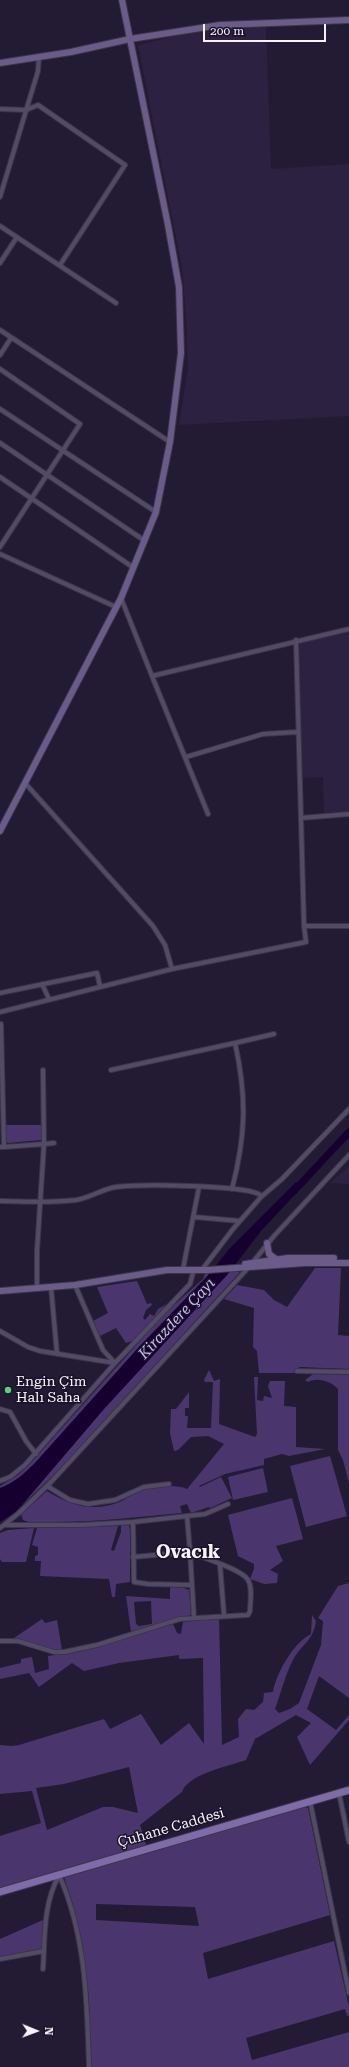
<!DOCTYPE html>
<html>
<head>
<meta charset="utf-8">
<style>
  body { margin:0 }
  #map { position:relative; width:349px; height:2067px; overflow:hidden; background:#231b34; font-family:"Roboto Serif",serif }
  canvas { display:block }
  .north { position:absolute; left:16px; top:2011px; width:40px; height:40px; -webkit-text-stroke:3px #1a1229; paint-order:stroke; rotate:91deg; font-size:11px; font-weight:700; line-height:16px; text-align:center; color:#f6f3fd }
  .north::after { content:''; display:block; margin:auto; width:14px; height:18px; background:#f6f3fd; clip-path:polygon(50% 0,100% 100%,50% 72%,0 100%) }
  .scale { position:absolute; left:203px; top:24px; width:123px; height:18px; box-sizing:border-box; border:2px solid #f6f3fd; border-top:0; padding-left:5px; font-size:12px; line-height:14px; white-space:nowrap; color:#f6f3fd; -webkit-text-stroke:3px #1a1229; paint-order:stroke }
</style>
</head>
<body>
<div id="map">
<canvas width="349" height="2067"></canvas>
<div class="north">N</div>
<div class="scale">200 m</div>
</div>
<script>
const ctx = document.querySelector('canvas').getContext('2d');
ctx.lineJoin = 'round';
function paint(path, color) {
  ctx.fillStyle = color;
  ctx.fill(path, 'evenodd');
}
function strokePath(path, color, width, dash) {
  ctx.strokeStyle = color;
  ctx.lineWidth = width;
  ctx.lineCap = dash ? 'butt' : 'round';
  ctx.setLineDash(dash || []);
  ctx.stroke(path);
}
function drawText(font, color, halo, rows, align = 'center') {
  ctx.font = font + ' "Roboto Serif",serif';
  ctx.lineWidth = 3;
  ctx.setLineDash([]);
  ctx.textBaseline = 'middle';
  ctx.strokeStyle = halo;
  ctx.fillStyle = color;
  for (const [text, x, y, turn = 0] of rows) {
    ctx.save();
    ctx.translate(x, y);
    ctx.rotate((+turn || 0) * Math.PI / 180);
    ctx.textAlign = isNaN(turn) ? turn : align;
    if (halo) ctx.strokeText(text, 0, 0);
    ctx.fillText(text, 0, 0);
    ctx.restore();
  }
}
const built = new Path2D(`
  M266,26L271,169L349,164V416L179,425L188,368L186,315L182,268L138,45L200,30Z
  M349,632V811L324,813L323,777L303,778L298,643Z
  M349,1166V1184L330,1183Z`);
const green = new Path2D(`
  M6,1125H41V1140L8,1143L6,1142Z
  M315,1268H341L338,1335L349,1336V1369L300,1367L296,1369V1373H259L257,1351L253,1347L254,1308L224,1299L237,1285L264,1290L274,1300L287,1307Z
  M229,1272H240L61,1468L22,1505L103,1410Z
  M210,1273L139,1347L35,1463C24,1474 14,1483 0,1488V1486L18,1475L28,1466L164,1314L203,1279L205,1274Z
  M137,1281L147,1304L151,1303L152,1305L146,1310L143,1318L145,1320L150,1314L154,1316L158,1309L167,1304L135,1340L126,1343L116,1328L100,1336L93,1321L108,1313L97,1287Z
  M209,1370L214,1381L220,1379L219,1424L255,1437L257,1434L254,1377H258L257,1400L263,1401L264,1396L272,1398L268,1386L270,1381H285L284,1406L296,1407V1447L325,1449L289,1456L282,1454L264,1459V1465L225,1474L199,1486L200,1487L221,1477L232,1498L210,1508L209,1507L191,1513L187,1504L180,1506L182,1513C139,1517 96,1522 53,1522C43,1522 31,1524 23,1520L21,1514L47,1491C69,1505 92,1512 117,1503C126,1500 133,1493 142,1490C154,1486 176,1484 187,1489L224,1444L208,1436L191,1437L178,1450L174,1451L170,1433L171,1409H176L189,1392V1408H185V1416H188L187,1428H211L213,1382H205L204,1380Z
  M313,1374L349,1375V1483L343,1460L338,1450V1389C331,1381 317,1377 308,1382L305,1380Z
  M330,1456L347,1516L306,1527L290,1466Z
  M263,1468L268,1492L233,1500L228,1477Z
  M292,1498L303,1539L276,1546L283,1561L270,1570L278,1574L277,1583L264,1584L250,1579L254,1569V1564L238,1556L228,1515Z
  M121,1525H129L130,1530V1582L116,1584L115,1597H112L109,1579L40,1576L41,1561H35V1556L38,1555V1547L32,1545L37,1528L118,1526L111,1550L114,1551L121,1532Z
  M34,1528L26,1562H2L0,1559V1533L8,1530Z
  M349,1583V1698L319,1676L307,1709L336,1730L349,1715V1720L310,1765L297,1737L311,1723L296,1715L255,1739L246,1760C229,1766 188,1774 182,1792L140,1825L146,1845L0,1888V1836L41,1823L32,1791L0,1794V1745L11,1746L19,1745L104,1719L110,1729L141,1714L161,1745L189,1723L204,1744L203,1658L179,1659V1655L119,1663L84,1671L72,1663L39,1687L29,1673L0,1679V1668L21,1663V1659L32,1657L35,1673L49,1669L48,1656L78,1652L173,1624L177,1633L181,1634L183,1622L219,1618L222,1745L239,1737L238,1719L246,1709L254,1710L263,1702L264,1693L273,1692C276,1674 293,1643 311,1634L312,1615L316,1621C313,1642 302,1643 293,1660C285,1675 281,1693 275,1709L279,1713L290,1709L299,1703L321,1645L323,1621L318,1618L338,1586ZM129,1767L138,1813L113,1807H103L47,1830L36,1788L64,1784Z
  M170,1587L184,1588L189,1590L191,1615L131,1632L126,1596L170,1599ZM151,1601L152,1624L139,1626L136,1624L134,1602Z
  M42,1619L45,1623L57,1620L62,1650C48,1651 29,1640 14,1638Z
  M303,1806L308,1808L330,1915L203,1953L208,1979L334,1941L349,2007V2015L347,2016L345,2009L246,2038L252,2060L349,2032V2067H91L89,1999L83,1950L74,1908L64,1877ZM96,1904L195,1907L199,1926L96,1920Z
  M43,1920L42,1949L0,1957V1939Z`);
const water = new Path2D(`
  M296,1182L302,1187L261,1231L228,1274L103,1410L22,1505L15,1512L0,1522V1488C14,1483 24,1474 35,1463L139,1347L205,1279L230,1248Z`);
const river = new Path2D(`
  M294,1191L349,1132`);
const street = new Path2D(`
  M0,109L26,110L38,105L125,165L60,265
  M0,197L38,71L39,57
  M0,226L116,303
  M0,263L17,237
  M0,330L170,442
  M0,355L11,338
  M0,369L80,424L0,547
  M0,409L156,512
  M0,443L145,541
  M0,477L134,568
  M0,554L116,607
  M121,598L152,676L349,629
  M152,676L208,814
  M186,757L263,734L297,732
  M25,783L153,926L165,945L172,969
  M301,818L349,814
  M304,926H349
  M42,984L49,999
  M0,993L97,973L100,986
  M0,1012L172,969L306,942L304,926L296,640
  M43,1070L44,1144L54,1143
  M111,1070L235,1043
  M0,1147H4L1,1024
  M4,1147L44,1144L37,1251V1289
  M232,1189C246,1135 247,1097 235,1043L274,1034
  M261,1197L282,1179L349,1109
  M0,1201C25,1202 51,1203 76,1200C90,1198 102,1189 116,1187C141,1184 239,1185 259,1194L261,1197L233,1229L204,1267
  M194,1217L240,1221
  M183,1269L199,1187
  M51,1287L57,1354
  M0,1331L28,1347L40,1351L115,1363L103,1350L75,1285
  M297,1371L349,1372
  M0,1409L10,1412L26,1441L36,1454
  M0,1481L10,1477L25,1465L115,1363L190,1284L194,1269
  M47,1486L70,1500L88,1504L115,1500L144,1487L169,1484
  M133,1522L134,1582L148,1584L190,1585
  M4,1525H80L133,1522L205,1514L228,1504
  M0,1528L19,1513L51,1482L249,1267L274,1236L349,1155
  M133,1557L190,1552L194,1618
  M220,1565L224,1615
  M0,1641H18L54,1652H64L97,1645L180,1619L248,1615L250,1611C250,1602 253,1588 248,1580C242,1569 202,1558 190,1552L187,1516
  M339,1793L349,1842
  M310,1801L349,1993
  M59,1875C86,1935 87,2002 89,2067
  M0,1959L44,1951
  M43,1969C45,1936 43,1905 59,1875`);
const secondary = new Path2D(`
  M0,63L71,52L130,39L220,25L349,20
  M0,831L121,598L156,512L170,442L181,353L179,287L168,225L122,0
  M267,1243L269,1254L276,1259
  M245,1264L288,1258H334
  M0,1291L75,1285L167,1270H208L305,1263H349`);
const primary = new Path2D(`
  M0,1892L349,1790`);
const markers = [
  [8,1390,4,"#53d672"]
];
const poiNames = [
  ["Engin Çim",16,1382],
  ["Halı Saha",16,1398]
];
const streetNames = [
  ["Çuhane Caddesi",171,1828,-16]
];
const waterNames = [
  ["Kirazdere Çayı",177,1319,-47]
];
const districtNames = [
  ["Ovacık",188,1553]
];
paint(built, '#2c2140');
paint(green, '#4a366d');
paint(water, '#15002f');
strokePath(river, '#15002f', 7);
strokePath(street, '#3c3548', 6);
strokePath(secondary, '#3c3548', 8);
strokePath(primary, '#3c3548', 9);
strokePath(street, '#534b66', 4);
strokePath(secondary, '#6a5b88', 6);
strokePath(primary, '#806ba9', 7);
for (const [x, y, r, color] of markers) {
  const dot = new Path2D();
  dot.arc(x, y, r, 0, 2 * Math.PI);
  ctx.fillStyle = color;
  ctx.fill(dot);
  strokePath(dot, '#1a1229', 1.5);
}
drawText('14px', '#f6f3fd', '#1a1229', poiNames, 'left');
drawText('14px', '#f6f3fd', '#1a1229', streetNames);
drawText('italic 15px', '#cab7f6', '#1a1229', waterNames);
drawText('bold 18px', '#f6f3fd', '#1a1229', districtNames);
</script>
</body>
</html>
